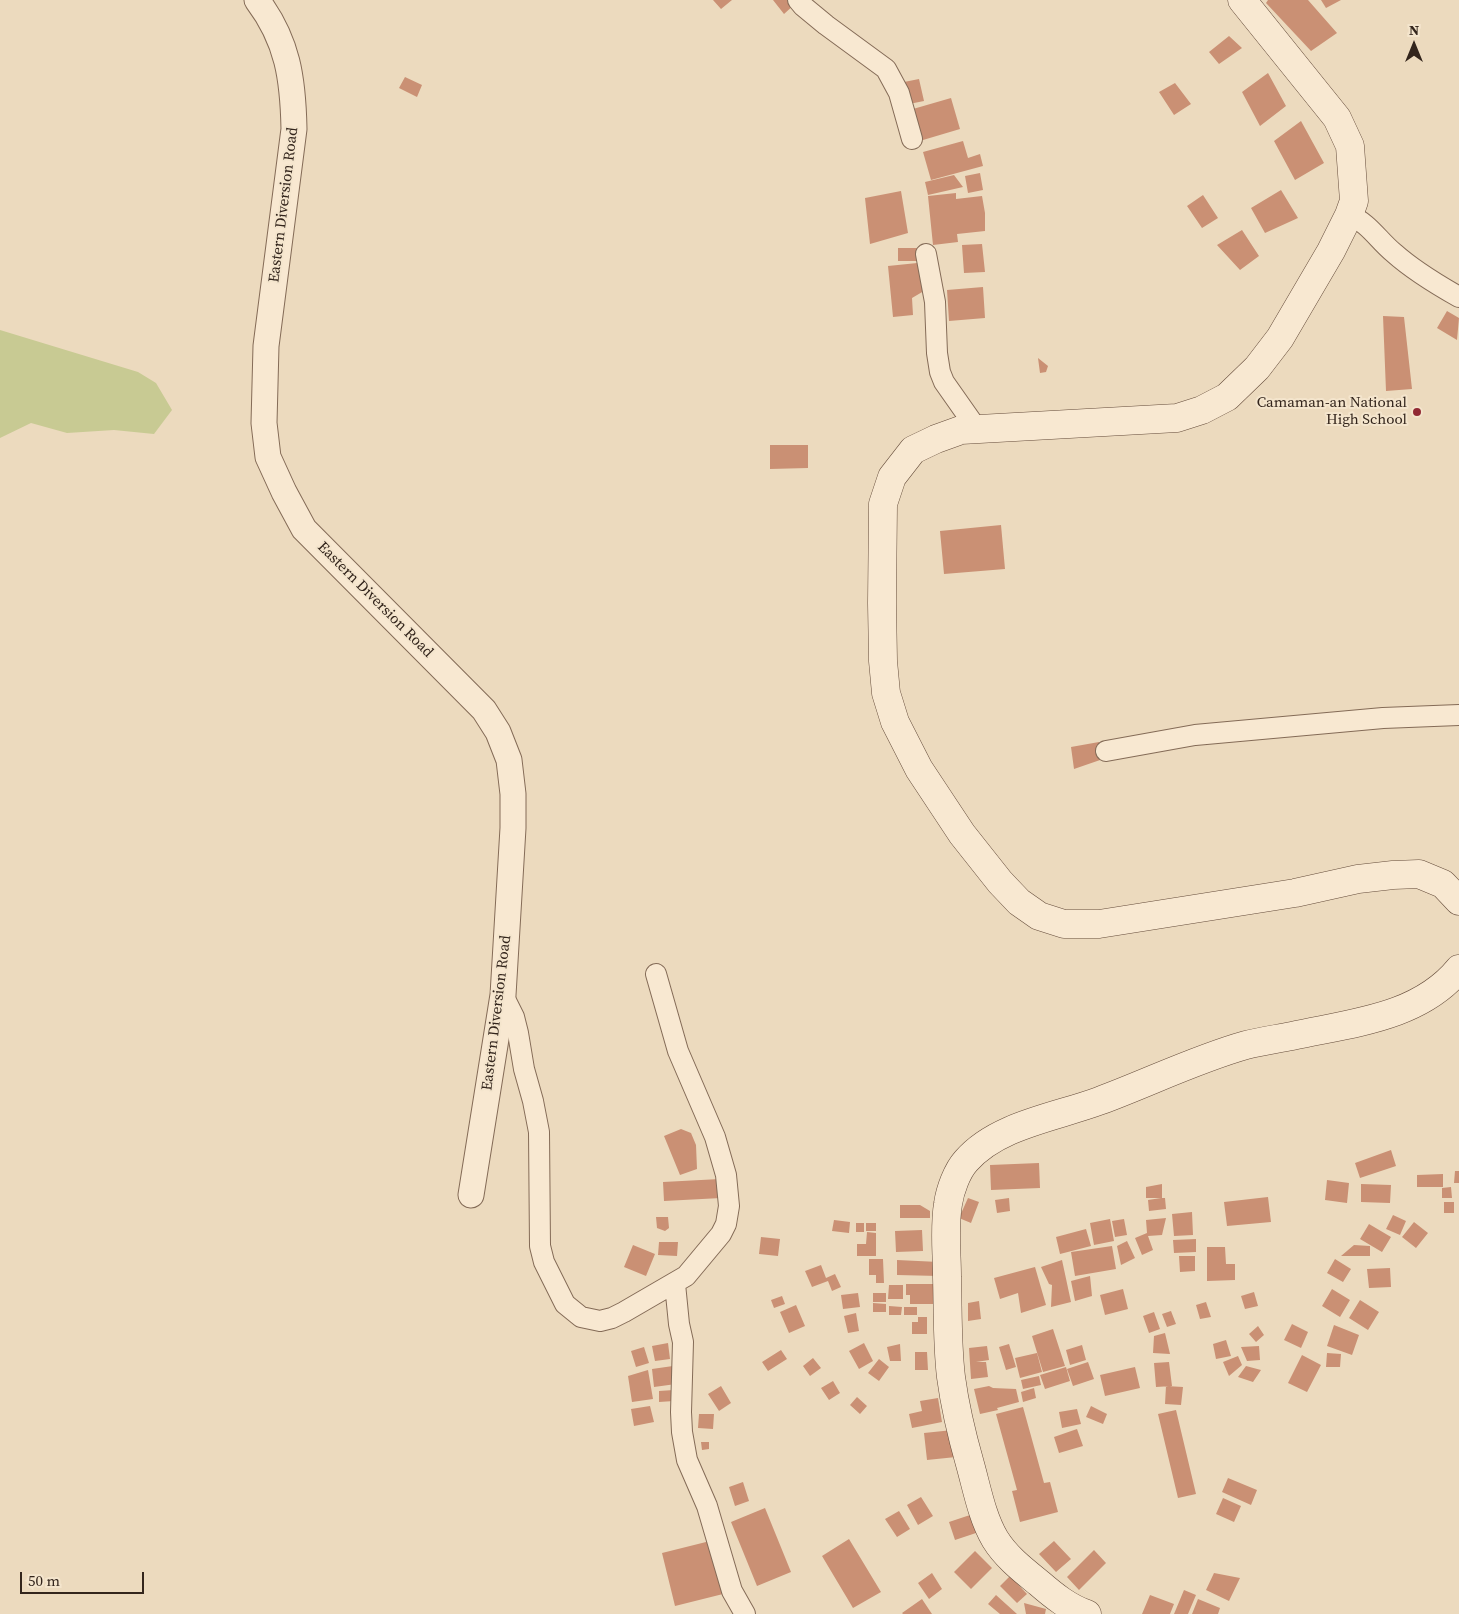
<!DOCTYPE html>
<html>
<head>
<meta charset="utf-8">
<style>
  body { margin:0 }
  #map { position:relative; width:1459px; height:1614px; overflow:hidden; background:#ecdabe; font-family:"Source Serif 4",serif }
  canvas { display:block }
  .north { position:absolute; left:1389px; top:20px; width:50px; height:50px; -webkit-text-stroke:4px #f4e5cd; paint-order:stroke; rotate:0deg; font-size:14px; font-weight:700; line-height:20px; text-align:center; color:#33251c }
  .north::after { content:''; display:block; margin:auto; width:18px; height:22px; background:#33251c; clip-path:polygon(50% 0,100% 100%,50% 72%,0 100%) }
  .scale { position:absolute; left:20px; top:1572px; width:124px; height:22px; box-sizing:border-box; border:2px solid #33251c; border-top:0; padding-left:6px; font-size:15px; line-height:18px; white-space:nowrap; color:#33251c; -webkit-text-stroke:4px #f4e5cd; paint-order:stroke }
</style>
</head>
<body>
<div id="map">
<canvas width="1459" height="1614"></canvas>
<div class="north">N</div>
<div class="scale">50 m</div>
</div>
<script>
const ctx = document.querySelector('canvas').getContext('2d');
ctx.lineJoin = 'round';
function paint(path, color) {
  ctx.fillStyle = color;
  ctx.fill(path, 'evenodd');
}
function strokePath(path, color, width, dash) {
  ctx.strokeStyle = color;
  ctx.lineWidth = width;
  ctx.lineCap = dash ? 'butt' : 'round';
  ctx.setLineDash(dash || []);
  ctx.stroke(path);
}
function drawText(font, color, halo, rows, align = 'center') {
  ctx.font = font + ' "Source Serif 4",serif';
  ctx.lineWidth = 4;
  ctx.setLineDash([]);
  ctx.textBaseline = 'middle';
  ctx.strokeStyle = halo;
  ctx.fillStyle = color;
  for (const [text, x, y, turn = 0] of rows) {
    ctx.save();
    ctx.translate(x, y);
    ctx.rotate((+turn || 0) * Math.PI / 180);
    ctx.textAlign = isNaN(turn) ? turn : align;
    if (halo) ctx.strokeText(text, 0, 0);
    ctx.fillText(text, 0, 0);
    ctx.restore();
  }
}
const green = new Path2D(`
  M0,330L138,372L156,383L172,410L154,434L114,430L67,433L31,423L0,438Z`);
const building = new Path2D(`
  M713,0H732L721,9Z
  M773,0H792L795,4L784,14Z
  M1268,0H1308L1337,33L1311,51L1266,3Z
  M1321,0H1341L1326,8Z
  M1229,36L1242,48L1219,64L1209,52Z
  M1268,73L1286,106L1260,126L1242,92Z
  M405,77L422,85L417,97L399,88Z
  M919,79L924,101L909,104L904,82Z
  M1175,83L1191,104L1174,115L1159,92Z
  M951,98L960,129L923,140L913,109Z
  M1301,121L1324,163L1295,180L1274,141Z
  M963,141L968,158L980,154L983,166L931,180L923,152Z
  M980,173L983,190L968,193L965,176Z
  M954,175L963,187L928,195L925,182Z
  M1281,190L1298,218L1265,233L1251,208Z
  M901,191L908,233L870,244L865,198Z
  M956,193V199L982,196L985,213V231L957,234L958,242L933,245L928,196Z
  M1203,195L1218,218L1202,228L1187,206Z
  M1242,230L1259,256L1240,270L1217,245Z
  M982,244L985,272L964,273L962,245Z
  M898,248H919V261H898Z
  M927,262L929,288L912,298L913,315L893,317L888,266Z
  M983,287L985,318L949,321L947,290Z
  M1447,311L1459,318L1457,340L1437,328Z
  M1383,316L1404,317L1412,389L1386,391Z
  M1038,358L1048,366L1046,372L1040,373Z
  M770,445H808V468L770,469Z
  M1001,525L1005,569L944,574L940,531Z
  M1099,742L1103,759L1074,769L1071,747Z
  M681,1129L691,1133L696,1145L697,1169L680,1175L664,1136Z
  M1391,1150L1396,1166L1360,1178L1355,1163Z
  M1039,1163L1040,1188L991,1190L990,1165Z
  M1455,1171H1459V1183H1454Z
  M1443,1174V1187H1417V1175Z
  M720,1179L721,1198L664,1201L663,1182Z
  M1327,1180L1349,1183L1347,1203L1325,1200Z
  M1162,1184V1198H1165L1166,1209L1149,1211L1148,1200L1161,1198H1146V1187Z
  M1361,1184L1391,1185L1390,1203L1361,1202Z
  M1451,1187L1452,1198H1442V1188Z
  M1268,1197L1271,1222L1227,1226L1224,1202Z
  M968,1198L979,1202L971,1223L959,1218Z
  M1009,1198L1010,1211L997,1213L995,1200Z
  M1444,1202H1454V1213H1444Z
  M900,1205H920L930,1211V1218H900Z
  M1192,1212L1193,1235L1174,1236L1172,1214Z
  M1393,1215L1406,1221L1400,1235L1386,1229Z
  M656,1217H668L669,1228L665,1231L657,1228Z
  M1166,1218L1162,1235L1148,1236L1153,1250L1142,1255L1135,1238L1147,1233L1146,1220Z
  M1110,1219L1114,1241L1094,1245L1090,1223Z
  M1124,1219L1127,1235L1115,1237L1112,1221Z
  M834,1220L850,1222L849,1233L832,1231Z
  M1414,1222L1428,1233L1416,1248L1402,1237Z
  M856,1223H864V1232H856Z
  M866,1223H876V1231H866Z
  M1369,1224L1391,1237L1382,1252L1360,1239Z
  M1086,1229L1091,1246L1060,1254L1056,1237Z
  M922,1230L923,1251L896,1252L895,1231Z
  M867,1232L876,1233V1256H857V1244H866Z
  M761,1237L780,1239L778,1256L759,1254Z
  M1196,1239V1252L1174,1253L1173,1240Z
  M1127,1241L1135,1258L1121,1265L1117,1246Z
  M659,1242H678L677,1256L658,1255Z
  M633,1245L655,1254L646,1276L624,1267Z
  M1354,1245L1370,1246V1256H1341Z
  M1112,1246L1116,1269L1075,1276L1071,1252Z
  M1207,1247H1225L1226,1264H1235V1280L1207,1281Z
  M1179,1256H1195V1271L1180,1272Z
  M869,1259H883L884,1283H876V1275H869Z
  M1335,1259L1351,1269L1343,1282L1327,1273Z
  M897,1260L939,1262V1276L897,1275Z
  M1062,1260L1071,1302L1051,1307L1052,1285L1049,1284L1041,1267Z
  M821,1265L826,1278L835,1274L841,1287L832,1291L828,1281L812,1287L805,1271Z
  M1035,1267L1046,1305L1021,1313L1018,1293L1000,1299L994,1278Z
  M1390,1268L1391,1287L1369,1288L1367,1269Z
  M1090,1276L1092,1296L1075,1301L1071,1281Z
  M906,1284H938V1304H910V1295H906Z
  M889,1285H903V1299H888Z
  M1123,1289L1128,1309L1105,1315L1100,1295Z
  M1332,1289L1350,1300L1340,1317L1322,1306Z
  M1254,1292L1258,1306L1245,1309L1241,1296Z
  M858,1293L860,1307L843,1309L841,1295Z
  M873,1293H886V1302H873Z
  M782,1296L785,1304L774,1308L771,1300Z
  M1360,1300L1379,1312L1368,1330L1349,1318Z
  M979,1301L981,1319L968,1321V1303Z
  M1206,1302L1211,1317L1200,1319L1196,1305Z
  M873,1303L886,1304V1312H873Z
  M796,1305L805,1326L789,1333L780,1312Z
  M889,1306L902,1307L901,1315H889Z
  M904,1307H917V1315H904Z
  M1171,1311L1176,1324L1167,1327L1162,1314Z
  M1154,1312L1160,1329L1149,1333L1143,1316Z
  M856,1313L859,1331L848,1333L844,1316Z
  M918,1317H927V1334H912V1322H918Z
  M1292,1324L1308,1332L1301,1348L1284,1340Z
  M1334,1325L1359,1335L1352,1355L1327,1346Z
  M1258,1326L1264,1335L1256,1342L1249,1334Z
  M1053,1329L1065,1366L1043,1372L1032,1336Z
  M1165,1333L1170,1354L1153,1353L1154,1336Z
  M1226,1340L1231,1356L1216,1359L1213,1344Z
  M668,1343L670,1359L655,1361L652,1346Z
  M864,1343L873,1361L859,1369L849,1351Z
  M900,1344L901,1361H890L887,1347Z
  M1009,1344L1016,1367L1006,1370L999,1347Z
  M1082,1345L1086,1360L1070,1365L1066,1350Z
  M987,1346L989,1360L976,1362H986L988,1377L971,1379L969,1348Z
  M1259,1346L1260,1360L1247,1361L1241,1347Z
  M644,1347L649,1363L636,1367L631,1351Z
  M781,1350L787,1359L768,1371L762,1362Z
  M915,1352H927L928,1370H915Z
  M1037,1353L1042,1372L1020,1378L1015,1358Z
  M1327,1353L1341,1354L1340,1367H1326Z
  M1302,1355L1321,1365L1307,1392L1288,1383Z
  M1238,1356L1242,1365L1229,1376L1223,1362Z
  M813,1358L821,1368L810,1376L803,1366Z
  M879,1359L889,1367L879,1381L868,1373Z
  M1088,1362L1094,1379L1073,1386L1067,1369Z
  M1169,1362L1172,1386L1156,1387L1154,1363Z
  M673,1366L676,1384L654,1387L652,1369Z
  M1246,1366L1261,1370L1253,1382L1238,1377Z
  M1066,1367L1070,1381L1045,1389L1040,1375Z
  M1135,1367L1140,1388L1105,1396L1100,1375Z
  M648,1370L653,1399L632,1402L628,1376Z
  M1039,1376L1041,1385L1023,1389L1021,1380Z
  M833,1381L840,1393L829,1400L821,1388Z
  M721,1386L731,1403L719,1411L708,1394Z
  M989,1386L993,1388L1016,1389L1019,1402L997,1408L998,1410L980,1414L974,1389Z
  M1166,1386L1183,1387L1181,1405L1165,1404Z
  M1034,1388L1036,1398L1023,1402L1021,1392Z
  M674,1390V1401L659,1402V1391Z
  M857,1397L867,1406L860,1414L850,1405Z
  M938,1398L942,1422L912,1428L909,1414L922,1411L920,1401Z
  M650,1406L654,1422L634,1426L631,1409Z
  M1091,1406L1107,1414L1103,1424L1086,1417Z
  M1023,1407L1044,1483L1050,1482L1058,1512L1020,1522L1012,1491L1017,1490L996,1414Z
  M1077,1409L1081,1424L1062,1428L1059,1412Z
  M1176,1410L1196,1494L1178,1498L1158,1414Z
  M699,1414H714L713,1429L698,1428Z
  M1077,1429L1083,1446L1059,1453L1054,1437Z
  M953,1430L956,1457L927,1460L924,1433Z
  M701,1442H709V1449L702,1450Z
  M1228,1478L1257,1490L1251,1505L1222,1492Z
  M743,1482L749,1501L735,1506L729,1487Z
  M921,1497L933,1516L918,1525L907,1505Z
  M1223,1498L1241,1506L1234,1522L1216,1514Z
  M765,1508L791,1572L757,1586L731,1522Z
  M899,1511L910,1529L897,1537L885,1519Z
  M973,1514L979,1532L955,1540L949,1522Z
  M849,1539L881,1592L853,1608L822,1556Z
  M710,1541L723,1594L675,1606L662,1553Z
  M1054,1541L1071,1559L1056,1572L1039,1554Z
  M1094,1550L1106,1563L1079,1590L1067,1577Z
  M975,1551L992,1568L971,1589L954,1572Z
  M932,1573L942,1589L929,1599L918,1583Z
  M1214,1573L1240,1578L1229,1601L1206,1590Z
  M1010,1576L1027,1594L1017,1603L1000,1586Z
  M1184,1590L1196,1595L1188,1614H1174Z
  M996,1595L1017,1614H1000L988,1604Z
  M1150,1595L1174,1604L1170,1614H1142Z
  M922,1599L932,1614H903L902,1613Z
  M1198,1599L1220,1608L1218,1614H1192Z
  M1024,1603L1046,1609L1045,1614H1026Z`);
const minor = new Path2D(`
  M798,0L803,6L826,25L886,69L899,93L912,139
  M1349,215C1369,223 1378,240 1394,253C1413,270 1436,284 1459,297
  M926,254L935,302L937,353L940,372L944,382L977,429
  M1106,751L1195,735L1383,718L1459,715
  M503,995L514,1017L518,1033L524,1069L533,1101L539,1132L540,1246L544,1262L565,1304L581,1317L600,1321L612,1318L624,1312L686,1276L721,1234L726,1224L729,1206L726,1175L715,1137L678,1051L656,974
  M675,1284L679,1324L683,1342L681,1412L682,1432L687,1460L707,1506L732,1591L745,1614`);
const tertiary = new Path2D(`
  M257,0C288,41 293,79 294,129L266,346L264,423L268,457L284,492L304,529L484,710L498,732L509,760L513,794V828L503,995L471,1195`);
const secondary = new Path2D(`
  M1242,0L1337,118L1350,146L1354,201L1349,215L1331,251L1280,338L1257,368L1227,397L1202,410L1177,418L961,430L936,439L913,450L892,477L883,504L882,603L883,661L886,693L895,722L919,769L962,834L1000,882L1019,902L1039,916L1064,924H1099L1295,893L1358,879L1393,875L1419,874L1443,884L1459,901
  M1087,1614C1069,1608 1054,1596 1039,1583C1023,1570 1006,1557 995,1539C982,1517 977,1489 970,1464C962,1436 955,1407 951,1377C947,1344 948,1311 947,1277C947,1253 944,1228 948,1204C950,1190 957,1171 966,1161C997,1125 1056,1117 1099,1101C1148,1083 1196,1059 1246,1045C1261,1041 1277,1039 1292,1036C1351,1023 1419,1018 1459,969`);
const markers = [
  [1417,412,5,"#912933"]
];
const streetNames = [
  ["Eastern Diversion Road",284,205,-83],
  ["Eastern Diversion Road",375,600,45],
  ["Eastern Diversion Road",497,1013,-83]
];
const poiNames = [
  ["Camaman-an National",1407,403],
  ["High School",1407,420]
];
paint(green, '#c8ca93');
paint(building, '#ca9074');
strokePath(minor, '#846b57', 22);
strokePath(tertiary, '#846b57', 27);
strokePath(secondary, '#654c3b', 29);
strokePath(minor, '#f8e8d1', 20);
strokePath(tertiary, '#f8e8d1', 25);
strokePath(secondary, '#f8e8d1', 28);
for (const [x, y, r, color] of markers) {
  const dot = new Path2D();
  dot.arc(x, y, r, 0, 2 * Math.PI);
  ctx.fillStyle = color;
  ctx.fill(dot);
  strokePath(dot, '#f4e5cd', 2);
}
drawText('15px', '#33251c', '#f4e5cd', streetNames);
drawText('15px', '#33251c', '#f4e5cd', poiNames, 'right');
</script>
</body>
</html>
